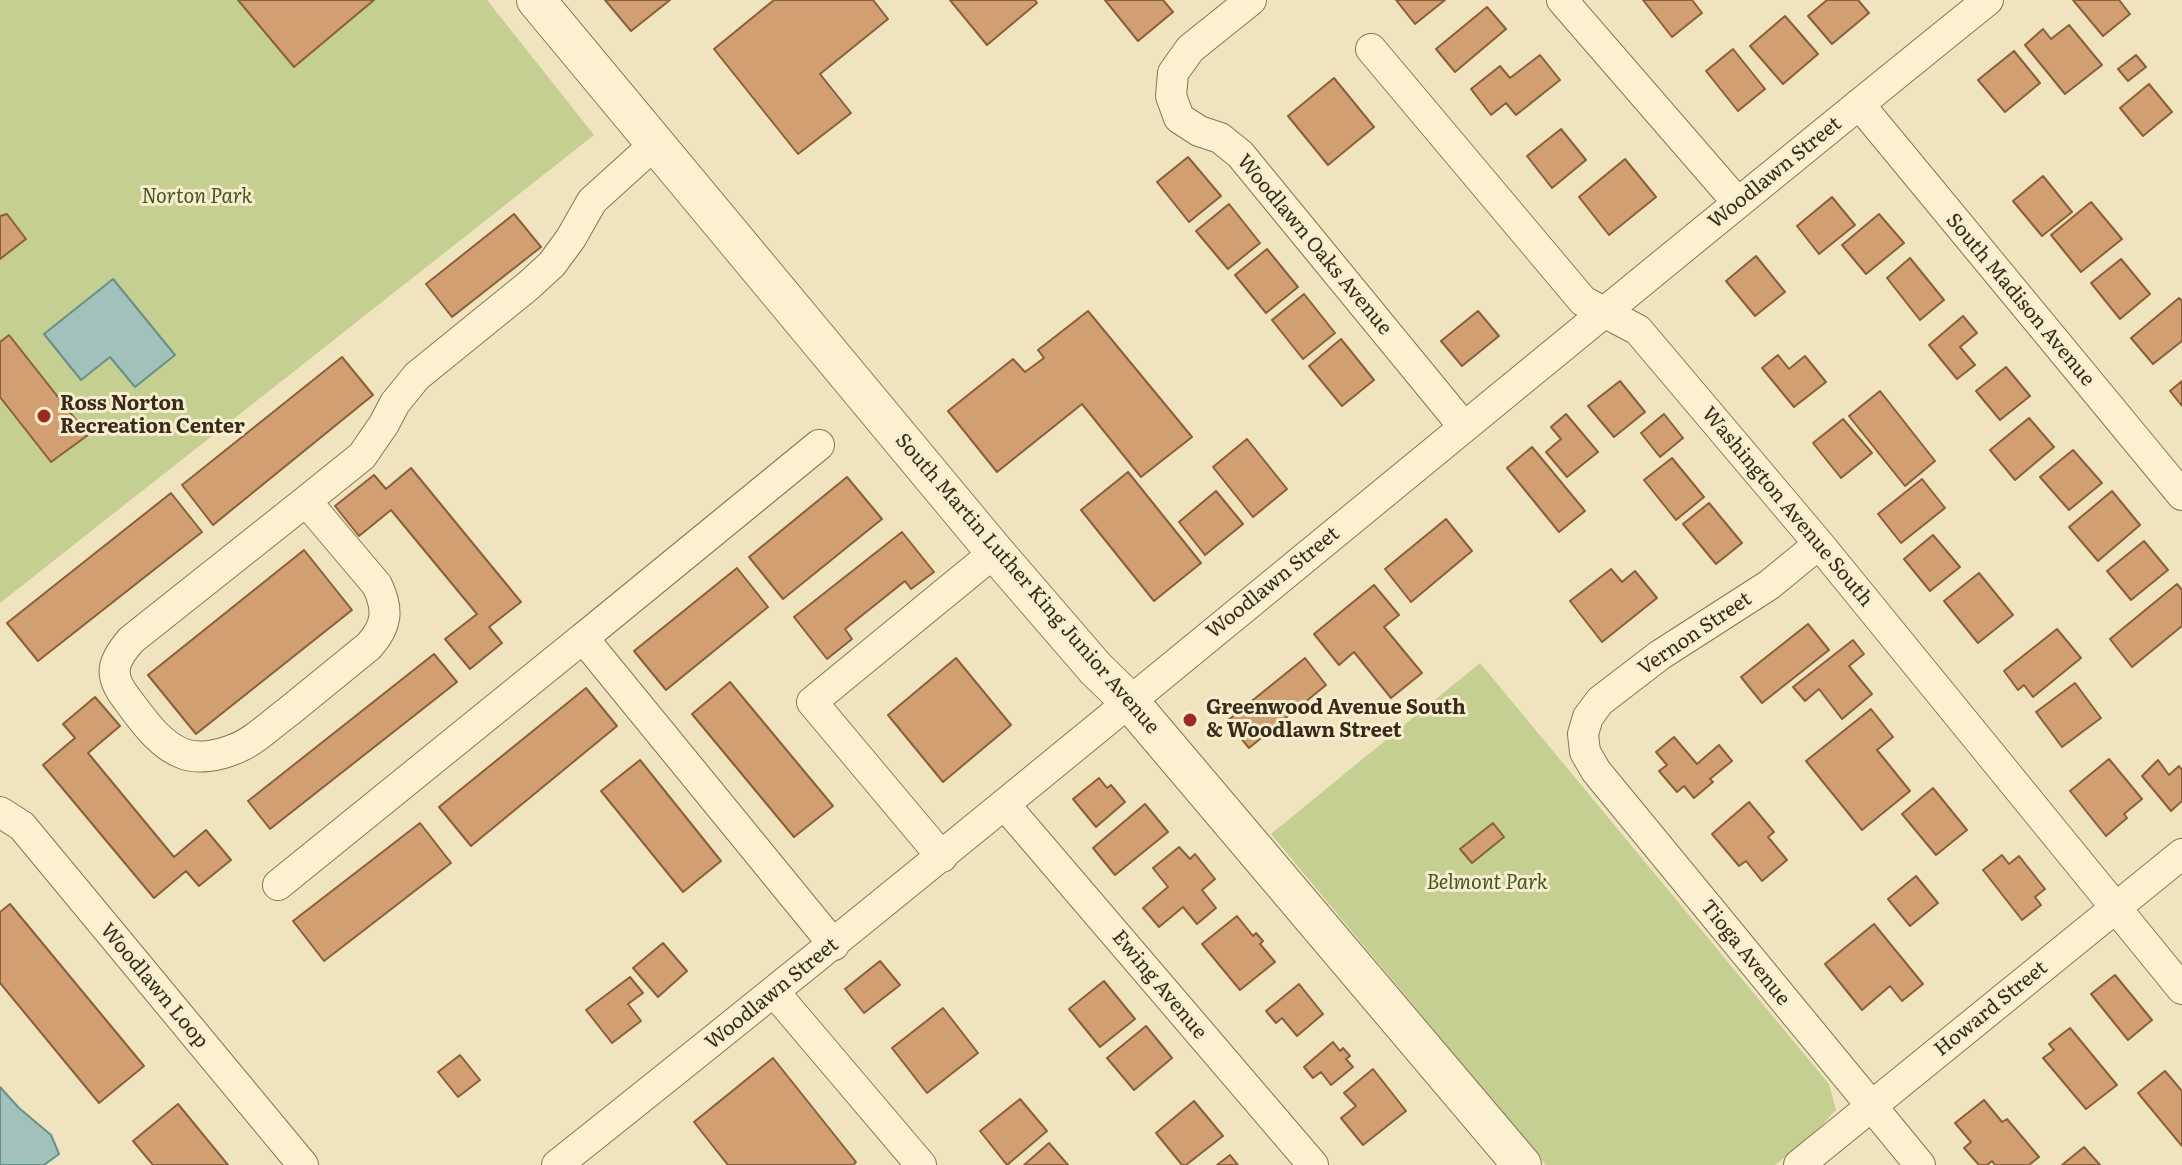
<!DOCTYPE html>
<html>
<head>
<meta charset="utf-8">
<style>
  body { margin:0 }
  canvas { display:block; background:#f0e4be }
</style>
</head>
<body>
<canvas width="2182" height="1165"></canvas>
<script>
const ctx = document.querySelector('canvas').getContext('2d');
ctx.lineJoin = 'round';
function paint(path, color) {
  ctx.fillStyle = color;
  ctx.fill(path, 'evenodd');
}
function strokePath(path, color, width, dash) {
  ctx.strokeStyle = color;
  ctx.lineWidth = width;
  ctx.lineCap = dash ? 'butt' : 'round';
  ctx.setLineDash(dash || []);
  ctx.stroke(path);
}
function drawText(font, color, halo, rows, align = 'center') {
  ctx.font = font + ' Literata,serif';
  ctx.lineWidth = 6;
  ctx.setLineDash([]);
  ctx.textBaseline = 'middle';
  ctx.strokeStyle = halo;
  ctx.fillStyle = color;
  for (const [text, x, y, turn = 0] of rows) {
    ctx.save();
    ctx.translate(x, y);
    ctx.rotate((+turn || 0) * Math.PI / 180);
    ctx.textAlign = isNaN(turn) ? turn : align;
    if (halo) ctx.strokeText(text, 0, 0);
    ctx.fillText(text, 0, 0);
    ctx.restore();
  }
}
const green = new Path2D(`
  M0,0H487L594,135L0,603Z
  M1480,663L1829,1084L1836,1110L1813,1135L1775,1165H1546L1271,834Z`);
const water = new Path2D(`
  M113,279L175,355L135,387L110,357L81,380L44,334Z
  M0,1087L19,1108L51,1135L59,1154L44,1165H0Z`);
const building = new Path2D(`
  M238,0H374L294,67Z
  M605,0H670L631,31Z
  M774,0H873L888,19L820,74L851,113L798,154L714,49Z
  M950,0H1035L1037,3L987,45Z
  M1105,0H1163L1173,12L1138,41Z
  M1396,0H1445L1415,24Z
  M1643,0H1692L1702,13L1672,37Z
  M1827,0H1858L1869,13L1832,44L1808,16Z
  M2073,0H2119L2130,14L2103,36Z
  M1487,7L1506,29L1455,72L1436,49Z
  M1785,16L1818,54L1783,84L1750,46Z
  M2069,25L2102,65L2065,94L2025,45L2043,29L2051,39Z
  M1733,49L1765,89L1738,111L1706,71Z
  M2014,51L2040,83L2005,112L1978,80Z
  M1540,55L1560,80L1516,115L1506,103L1491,115L1471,89L1500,66L1510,78Z
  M2136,55L2146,67L2128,81L2118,69Z
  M1334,78L1374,127L1328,165L1288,116Z
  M2149,84L2172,112L2143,136L2120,108Z
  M1561,129L1586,160L1552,188L1527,156Z
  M1188,157L1221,196L1189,222L1157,182Z
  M1625,159L1656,197L1609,235L1579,197Z
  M2043,176L2072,212L2042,236L2013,201Z
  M1832,197L1855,225L1819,254L1797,226Z
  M2091,202L2122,239L2081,272L2051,235Z
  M1229,204L1260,243L1228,269L1196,231Z
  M7,214L26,239L0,259V216Z
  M514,214L541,247L452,317L426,284Z
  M1879,214L1904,243L1866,274L1842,245Z
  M1267,249L1298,287L1266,313L1235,275Z
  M1756,256L1785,292L1755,316L1726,281Z
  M1910,258L1944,300L1920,320L1887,278Z
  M2121,259L2150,294L2120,319L2091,283Z
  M1304,294L1335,333L1303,359L1272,320Z
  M2179,298L2182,301V341L2153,364L2131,338Z
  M1088,311L1192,437L1141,477L1082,404L997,472L948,411L1013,359L1025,372L1044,358L1038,350Z
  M1478,311L1499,336L1462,366L1441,341Z
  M1963,316L1977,333L1960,347L1975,365L1957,379L1929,345Z
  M9,335L88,435L51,462L0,397V342Z
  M1341,339L1374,380L1342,406L1309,366Z
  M1778,355L1789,369L1805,356L1826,382L1794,407L1762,368Z
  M342,357L373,395L213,525L182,485Z
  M2006,367L2030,396L2000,420L1976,391Z
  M1620,381L1645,412L1614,437L1588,406Z
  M2182,381V406L2170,391Z
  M1880,391L1935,461L1905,486L1849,416Z
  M1566,414L1598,452L1567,477L1546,452L1561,439L1551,427Z
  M1664,414L1683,438L1660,457L1641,433Z
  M2029,418L2054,447L2015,480L1990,450Z
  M1843,419L1872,453L1841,478L1813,443Z
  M1247,439L1287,489L1253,517L1213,467Z
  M1532,447L1585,511L1559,532L1507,468Z
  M2073,450L2102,483L2069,510L2040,477Z
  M1672,458L1704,497L1676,520L1644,480Z
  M411,468L521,602L489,627L502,643L470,669L445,639L477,614L391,510L359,536L335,506L374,475L386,489Z
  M1128,472L1201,563L1154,601L1081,510Z
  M847,477L882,519L783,599L749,557Z
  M1922,479L1945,508L1901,543L1878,514Z
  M1216,491L1243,524L1205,555L1179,522Z
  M2112,491L2140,525L2098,561L2069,527Z
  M171,493L202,532L38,661L7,623Z
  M1709,503L1742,543L1716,564L1683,524Z
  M1446,519L1472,551L1411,602L1385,569Z
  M902,532L934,572L911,589L905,581L845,629L852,639L827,659L794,617Z
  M1933,535L1960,567L1930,591L1904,559Z
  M2144,541L2168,570L2131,600L2107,571Z
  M304,550L352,610L196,734L148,675Z
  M737,568L768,607L666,690L634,651Z
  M1611,569L1622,582L1635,571L1657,598L1602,642L1570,601Z
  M1979,573L2013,615L1978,643L1944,601Z
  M2177,584L2182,590V626L2132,667L2110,639Z
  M1374,585L1399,615L1384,627L1422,673L1391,698L1354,652L1339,665L1314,634Z
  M1808,624L1829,650L1762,703L1741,677Z
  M2057,629L2081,658L2033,697L2024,685L2018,690L2004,671Z
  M1853,640L1864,654L1849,666L1872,694L1842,719L1819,689L1805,701L1793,687Z
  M434,654L457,682L270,829L248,801Z
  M956,658L1011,725L943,782L888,715Z
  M1305,658L1326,685L1249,748L1227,721Z
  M730,682L833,806L794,837L692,714Z
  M2075,683L2101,718L2062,747L2036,712Z
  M586,688L617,726L471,846L439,807Z
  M95,697L120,726L88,753L174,857L206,830L231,860L199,886L186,871L154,898L43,765L75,738L63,724Z
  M1871,709L1893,737L1877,750L1910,791L1862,830L1806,761Z
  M1674,737L1697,764L1719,745L1732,761L1710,779L1713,782L1694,798L1684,786L1677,792L1659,771L1667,765L1656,752Z
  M2109,759L2142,799L2124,814L2127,818L2106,836L2070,791Z
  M640,760L721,861L683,892L601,791Z
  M2158,760L2169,775L2179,766L2182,770V801L2171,811L2142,776Z
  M1099,778L1107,788L1111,785L1125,802L1096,827L1073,799Z
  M1933,788L1967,830L1936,855L1902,814Z
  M1749,802L1774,832L1768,837L1787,860L1762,881L1746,861L1739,866L1712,834Z
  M1145,804L1168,832L1115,875L1093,848Z
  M420,823L451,863L324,961L293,921Z
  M1493,823L1504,837L1472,863L1460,849Z
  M1179,847L1190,859L1195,854L1215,879L1202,890L1216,908L1197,924L1183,907L1159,927L1143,908L1168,887L1153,868Z
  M2002,855L2009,864L2019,856L2045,889L2035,897L2041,905L2022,920L1983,870Z
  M1916,876L1938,903L1910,926L1888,899Z
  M10,904L144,1066L99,1103L0,983V912Z
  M1237,916L1253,936L1256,933L1263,941L1260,944L1275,962L1240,990L1202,944Z
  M1874,924L1923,984L1902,1001L1890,986L1862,1010L1825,964Z
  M663,943L687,971L658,997L633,968Z
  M880,961L900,985L864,1013L845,989Z
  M2115,975L2152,1020L2128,1040L2091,994Z
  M630,977L643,993L628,1004L641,1021L612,1043L586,1010Z
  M1104,981L1135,1019L1100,1047L1069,1009Z
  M1299,984L1323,1014L1297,1036L1282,1018L1276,1023L1266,1011Z
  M943,1008L978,1053L927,1093L892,1048Z
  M1146,1026L1172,1058L1134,1090L1107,1058Z
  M2070,1028L2117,1085L2086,1109L2043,1058L2054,1050L2049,1044Z
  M1333,1042L1340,1051L1343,1048L1350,1056L1346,1059L1353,1067L1331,1085L1321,1072L1313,1078L1304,1067Z
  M460,1055L480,1080L458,1097L438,1072Z
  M773,1058L856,1162L853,1165H728L694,1122Z
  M1373,1069L1406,1111L1363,1145L1341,1118L1356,1106L1344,1093Z
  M2165,1071L2182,1091V1146L2138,1093Z
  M1020,1099L1047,1131L1007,1165L980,1131Z
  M1984,1100L2002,1122L2007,1119L2039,1157L2029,1165H1995L1992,1161L1987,1165H1979L1964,1148L1971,1142L1955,1123Z
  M1194,1101L1223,1136L1186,1165H1182L1156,1133Z
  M178,1104L228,1165H153L133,1141Z
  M1049,1143L1068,1165H1024Z
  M2084,1147L2100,1165H2062Z
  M1230,1155L1238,1165H1217Z`);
const minor = new Path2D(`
  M1251,0L1190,49L1173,73L1171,96L1179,118L1199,131L1220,138L1240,154L1464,427
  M1562,0L1738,203
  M1371,49L1583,301L1638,330L1819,544L2182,989
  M1859,104L2182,495
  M819,445L583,638L834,945
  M306,501L377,585C389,610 387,626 369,646C342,668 315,690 288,712C270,725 253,743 232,750C218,756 198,759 184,754C159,745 142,719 127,699C108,675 112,662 131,640Z
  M306,501L362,456L384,424L395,403L417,376L528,286L552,264L571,238L592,201L655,144
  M1819,544L1769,585L1660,655L1600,701L1588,717L1583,734L1585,752L1596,771L1920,1165
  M1005,805L1313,1165
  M0,812L22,826L303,1165
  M942,857L812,702L995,552
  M278,885L583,638
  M775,993L921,1165
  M557,1165C1039,782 1509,386 1988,0
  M1799,1165L2182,854`);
const tertiary = new Path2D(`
  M536,0L995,552L1096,669L1129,701L1522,1165`);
const markers = [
  [44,416,8,"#9c2922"],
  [1190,720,8,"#9c2922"]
];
const streetNames = [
  ["Woodlawn Street",1775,173,-39],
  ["Woodlawn Oaks Avenue",1314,245,50],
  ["South Madison Avenue",2020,300,50],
  ["Washington Avenue South",1787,507,50],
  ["Woodlawn Street",1273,583,-39],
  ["South Martin Luther King Junior Avenue",1027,584,49],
  ["Vernon Street",1695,634,-34],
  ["Tioga Avenue",1745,953,51],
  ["Ewing Avenue",1159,985,50],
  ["Woodlawn Loop",154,986,50],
  ["Woodlawn Street",772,994,-39],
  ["Howard Street",1991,1009,-39]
];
const parkNames = [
  ["Norton Park",197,197],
  ["Belmont Park",1487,883]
];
const poiNames = [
  ["Ross Norton",60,404],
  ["Recreation Center",60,427],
  ["Greenwood Avenue South",1206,708],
  ["& Woodlawn Street",1206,731]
];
paint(green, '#c4cf91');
paint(water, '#a2c1ba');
strokePath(water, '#689088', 2);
paint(building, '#d19f71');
strokePath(building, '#8a5f3a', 2);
strokePath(minor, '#897456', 32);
strokePath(tertiary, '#897456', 40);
strokePath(minor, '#fbf1d1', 30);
strokePath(tertiary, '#fbf1d1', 38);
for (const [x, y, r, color] of markers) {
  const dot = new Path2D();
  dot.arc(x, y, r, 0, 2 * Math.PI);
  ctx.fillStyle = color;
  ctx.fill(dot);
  strokePath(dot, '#f7eece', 3);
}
drawText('20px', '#382b1b', '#f7eece', streetNames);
drawText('italic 20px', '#455521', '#f7eece', parkNames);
drawText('bold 20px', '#382b1b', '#f7eece', poiNames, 'left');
</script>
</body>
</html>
